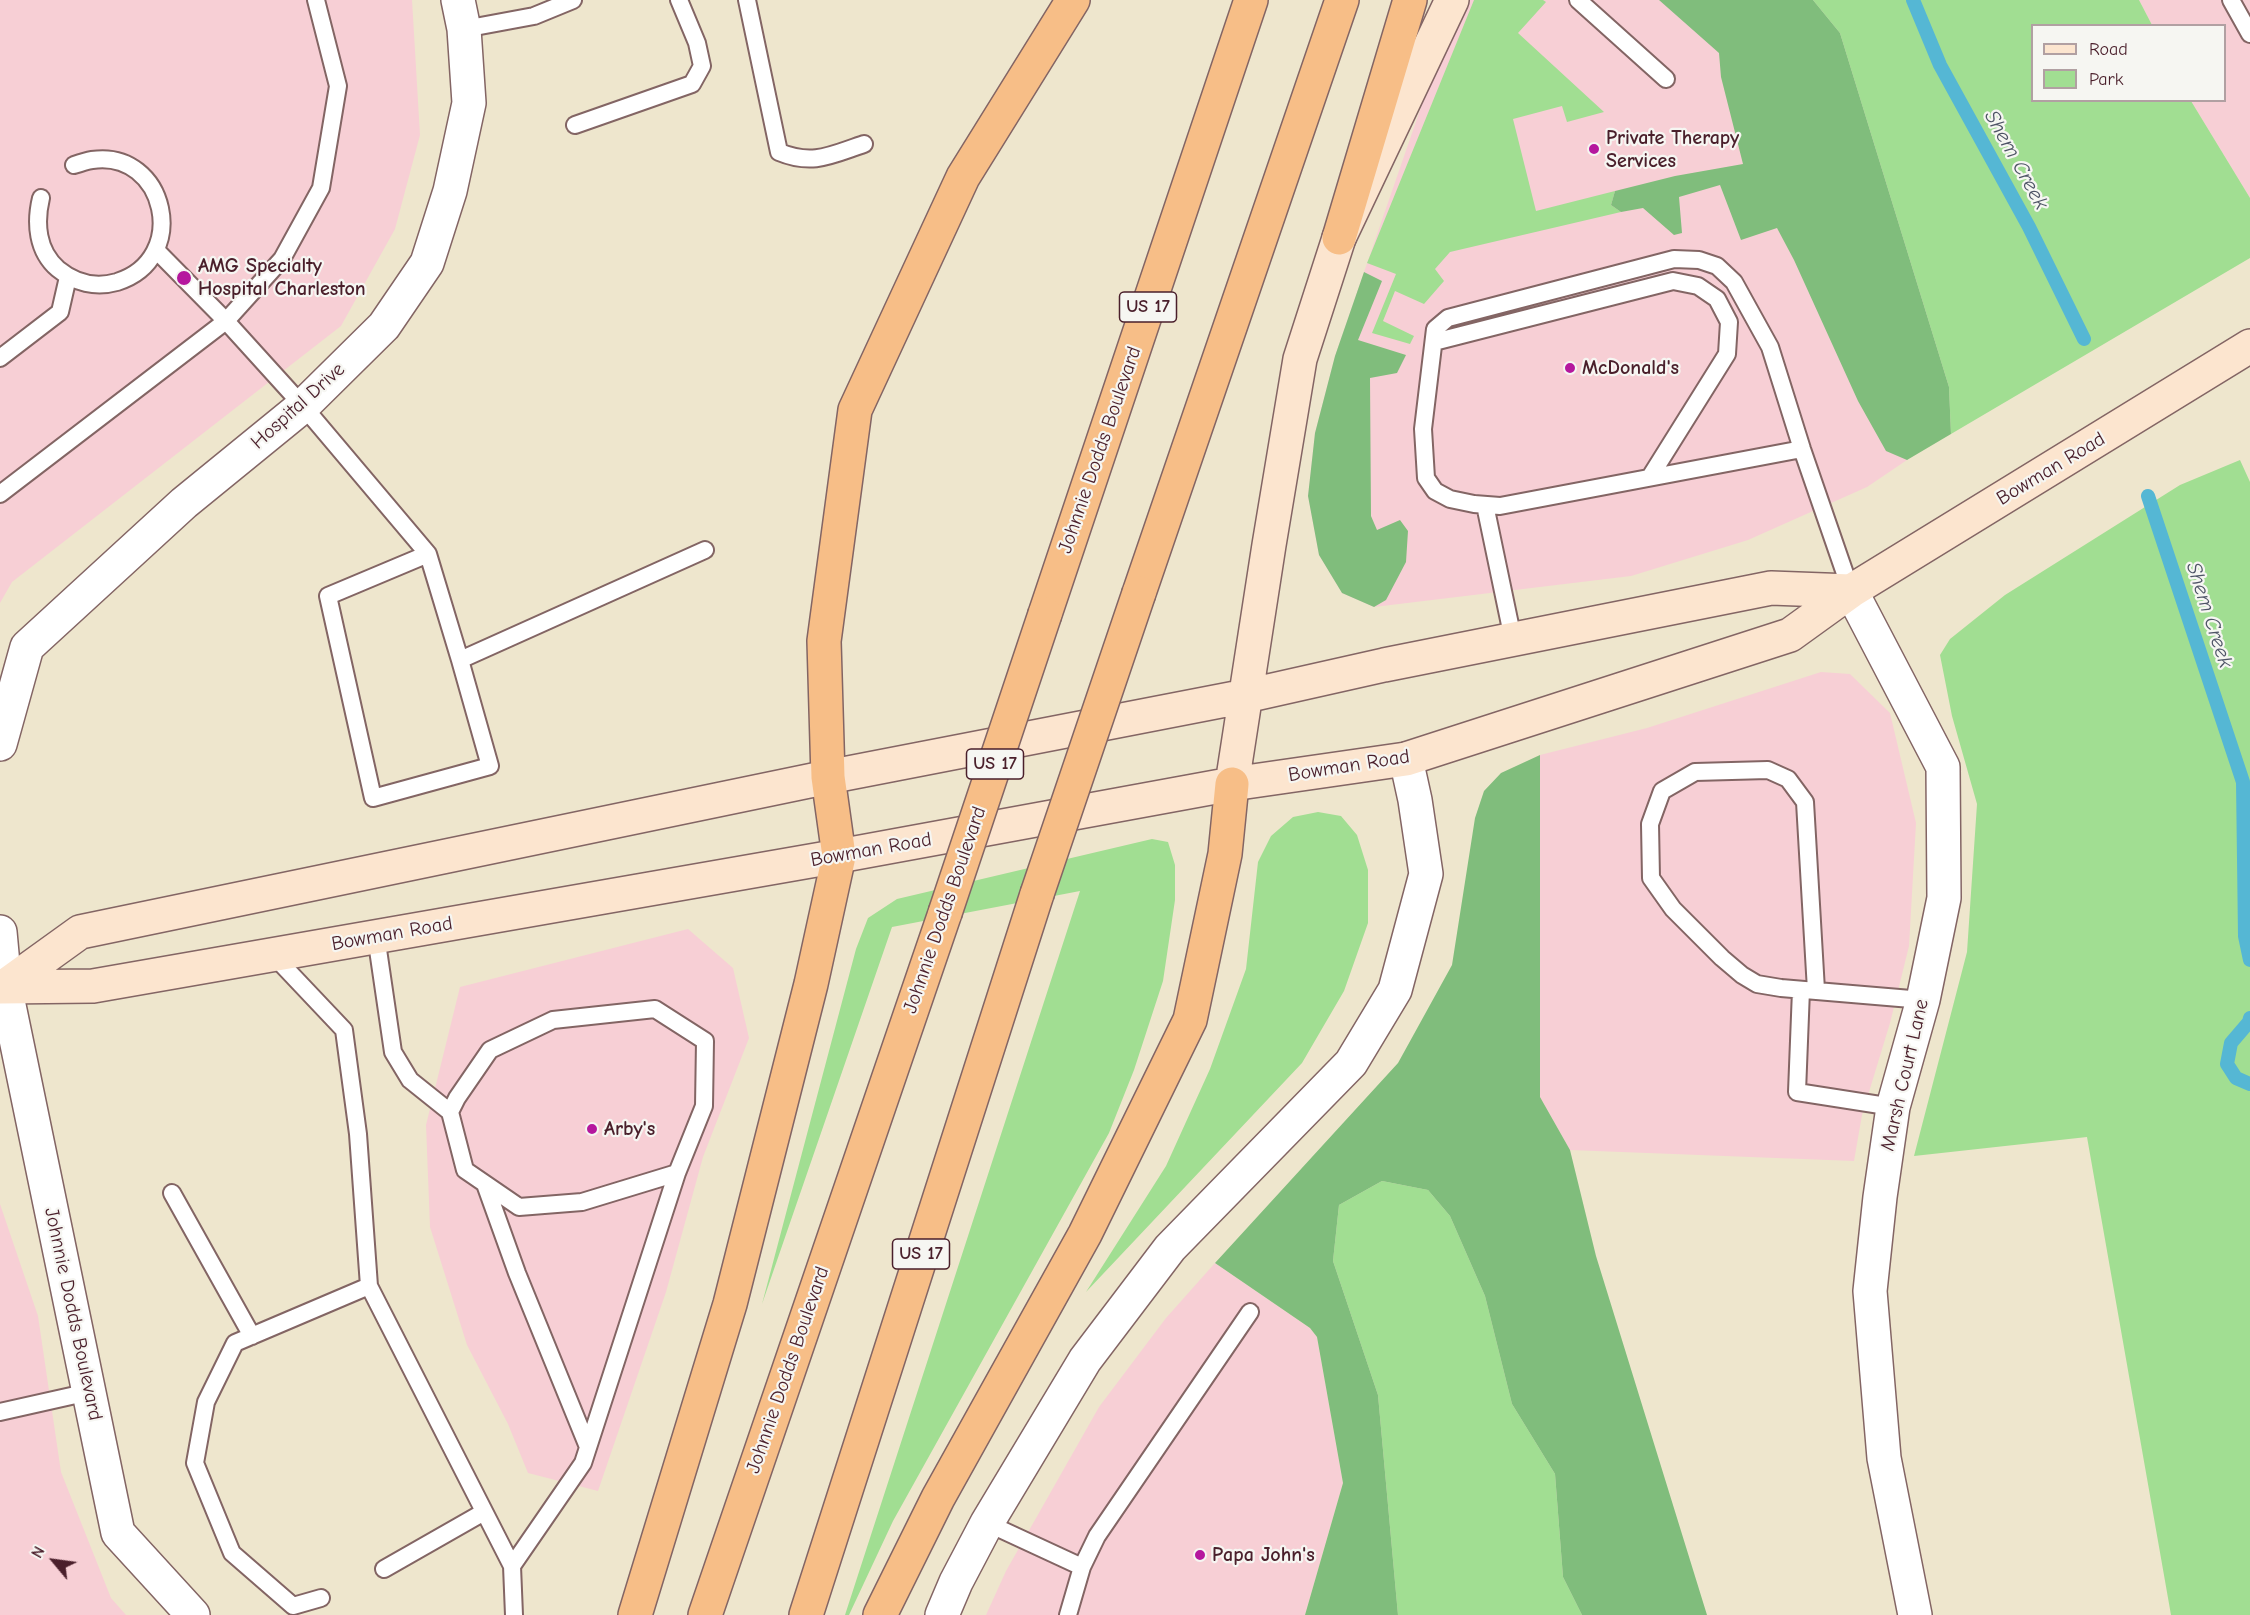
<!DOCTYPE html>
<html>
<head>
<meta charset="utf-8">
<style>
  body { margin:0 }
  #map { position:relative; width:2250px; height:1615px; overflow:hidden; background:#eee6cd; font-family:"Comic Neue",sans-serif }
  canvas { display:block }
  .legend { position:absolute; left:2031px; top:24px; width:195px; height:78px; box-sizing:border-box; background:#f6f6f2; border:2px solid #b1a0a2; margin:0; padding:8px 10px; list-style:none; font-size:18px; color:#4a1f2b }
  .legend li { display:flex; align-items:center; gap:12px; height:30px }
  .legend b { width:30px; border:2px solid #b1a0a2 }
  .north { position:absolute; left:24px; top:1531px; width:60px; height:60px; -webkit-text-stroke:4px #f6f6f2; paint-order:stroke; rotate:299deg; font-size:16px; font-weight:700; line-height:24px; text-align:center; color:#4a1f2b }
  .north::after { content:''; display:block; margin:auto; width:21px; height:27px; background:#4a1f2b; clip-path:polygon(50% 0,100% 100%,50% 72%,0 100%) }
</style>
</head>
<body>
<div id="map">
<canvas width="2250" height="1615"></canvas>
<ul class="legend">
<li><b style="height:8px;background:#fce5cf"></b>Road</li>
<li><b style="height:16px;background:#a1de92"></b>Park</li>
</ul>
<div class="north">N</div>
</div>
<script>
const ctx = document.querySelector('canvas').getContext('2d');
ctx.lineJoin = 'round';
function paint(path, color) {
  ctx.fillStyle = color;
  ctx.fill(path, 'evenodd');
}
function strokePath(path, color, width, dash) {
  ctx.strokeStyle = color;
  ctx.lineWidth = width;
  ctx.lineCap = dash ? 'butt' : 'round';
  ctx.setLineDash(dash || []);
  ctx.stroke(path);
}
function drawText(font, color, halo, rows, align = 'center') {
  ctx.font = font + ' "Comic Neue",sans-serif';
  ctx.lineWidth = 4.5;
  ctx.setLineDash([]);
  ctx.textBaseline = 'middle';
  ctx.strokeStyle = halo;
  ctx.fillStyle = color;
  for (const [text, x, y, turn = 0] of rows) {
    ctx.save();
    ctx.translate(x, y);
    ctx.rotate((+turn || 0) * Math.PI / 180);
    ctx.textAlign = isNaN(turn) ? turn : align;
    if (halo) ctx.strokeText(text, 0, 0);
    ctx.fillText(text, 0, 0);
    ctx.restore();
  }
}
const built = new Path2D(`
  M0,0H412L420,135L395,229L341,326L12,582L0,603Z
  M1458,0H1685L1731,38L1772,170L1907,460L1867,487L1748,540L1631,576L1374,607L1342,593L1319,555L1308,496L1315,433L1335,356Z
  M2139,0H2250V198L2191,101L2224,100V26L2152,25Z
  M1821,672L1850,674L1890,713L1916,823L1909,946L1890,1023L1862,1115L1854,1161L1570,1150L1540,1097V755L1647,728Z
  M688,929L733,968L749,1038L703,1157L666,1292L598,1491L528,1473L508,1424L467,1345L430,1227L426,1125L460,987Z
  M0,1204L38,1316L61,1472L111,1598L126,1615H0Z
  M1215,1263L1310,1328L1317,1337L1343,1483L1305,1615H986L1006,1571L1099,1407L1166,1318Z`);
const green = new Path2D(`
  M1474,0H1543L1546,2L1518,33L1604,112L1567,122L1562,106L1513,119L1536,211L1615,191L1611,205L1621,212L1450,252L1435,269L1444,281L1424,304L1395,291L1383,321L1414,336L1410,344L1372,333L1396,274L1367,263Z
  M1813,0H2139L2152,25L2032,26V100L2191,101L2250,198V258L1951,434L1949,387L1840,33Z
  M2240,460L2250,482V1615H2171L2087,1137L1914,1156L1967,952L1977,804L1952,716L1940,655L1950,639L2005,595L2180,485Z
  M1318,812L1341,816L1357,835L1368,870V923L1344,991L1302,1063L1086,1292L1166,1166L1210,1069L1246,969L1258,862L1271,836L1293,817Z
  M1152,839L1168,842L1175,865V900L1163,981L1134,1070L1109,1133L893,1521L849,1615H845L1080,891L892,927L762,1304L856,949L868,918L897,899Z
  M1382,1181L1428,1190L1450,1216L1485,1296L1512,1404L1555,1474L1563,1577L1582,1615H1398L1378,1395L1333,1261L1339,1205Z`);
const forest = new Path2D(`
  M1659,0H1813L1840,33L1949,387L1951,434L1907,460L1886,451L1858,401L1794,260L1777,228L1741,240L1720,185L1679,197L1682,233L1674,235L1643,208L1621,212L1611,205L1615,191L1675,176L1743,164L1721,77L1719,53Z
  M1364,272L1382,281L1358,340L1406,355L1397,373L1370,378L1371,516L1377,530L1400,520L1408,531L1406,562L1386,600L1374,607L1342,593L1319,555L1308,496L1315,433L1335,356Z
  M1540,755V1097L1570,1150L1596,1256L1707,1615H1582L1563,1577L1555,1474L1512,1404L1485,1296L1450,1216L1428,1190L1382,1181L1339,1205L1333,1261L1378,1395L1398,1615H1305L1343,1483L1317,1337L1310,1328L1215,1263L1398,1063L1452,965L1475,818L1484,791L1501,773Z`);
const stream = new Path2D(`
  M1913,0L1940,65L2029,227L2084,339
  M2148,496L2243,782L2245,936L2250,960
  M2250,1018L2249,1022L2231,1043L2227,1064L2236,1078L2250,1084`);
const service = new Path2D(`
  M747,0L779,152C813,166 831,155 864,144
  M1578,0L1666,79
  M2231,0L2250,34
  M464,29L534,16L573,0
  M575,125L692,84L702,66L697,43L679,0
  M41,198C35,223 37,251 58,269C75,283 96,288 117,282C191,259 166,149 92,160C86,161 80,163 74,165
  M156,250L226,321L303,406L428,554L328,596L373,798L490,766L460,660L428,554
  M1434,342L1673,281L1698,286L1717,299L1729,322L1727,354L1650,477
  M0,358L60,312L68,277
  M1802,449L1500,506L1474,504L1450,499L1435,491L1426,478L1423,429L1435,329L1448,318L1674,259L1699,260L1717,266L1734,282L1770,347L1802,449L1851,591
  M0,494L226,321L282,259L321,188L338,86L316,0
  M1485,505L1513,639
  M460,660L705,550
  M376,936L393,1052L410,1080L450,1112L465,1170L519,1207L582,1202L677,1173L704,1106L705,1041L655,1009L553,1020L490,1050L457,1098L450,1112
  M273,955L344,1030L358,1134L369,1286L512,1566L514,1615
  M1801,990L1797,1092L1893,1107
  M1816,990L1805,802L1788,779L1768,770L1695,772L1662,791L1650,824L1651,878L1673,909L1722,958L1742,975L1757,984L1781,988L1923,1000
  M485,1184L517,1273L588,1447
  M172,1193L252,1336
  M0,1412L89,1392
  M987,1523L1082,1567
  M512,1566L583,1463L677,1173
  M384,1569L484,1512
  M321,1598L293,1606L232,1553L195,1463L206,1402L235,1343L369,1286
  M1068,1615L1082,1567L1097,1536L1250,1312`);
const minor = new Path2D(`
  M1851,591L1943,767L1944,898L1923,1000L1893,1107L1880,1197L1870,1291L1884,1458L1915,1615`);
const tertiary = new Path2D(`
  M0,744L27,647L184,503L303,406L384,326L427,263L450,191L469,103L464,29L458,0
  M0,932L5,986L118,1533L193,1615
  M942,1615L956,1582L987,1523L1085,1360L1170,1248L1351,1063L1395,990L1426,874L1415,800L1406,759`);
const secondary = new Path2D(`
  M1232,784L1269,545L1300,359L1339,238L1452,0
  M5,986L80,932L828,777L1246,696L1384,665L1771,588L1851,591
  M0,987L93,986L839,856L1232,784L1406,759L1790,635L1851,591L2250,346`);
const trunk = new Path2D(`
  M1339,238L1410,0
  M1139,593L1342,0
  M1045,614L1251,0
  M635,1615L730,1304L811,984L839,856L828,777L824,641L855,410L963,177L1073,0
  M705,1615L945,913
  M806,1615L1037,894
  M880,1615L938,1498L1085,1234L1190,1020L1225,854L1232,784`);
const trunkBridge = new Path2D(`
  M1037,894L1139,593
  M945,913L1045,614`);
const markers = [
  [1594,149,6,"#b5179e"],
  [184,278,8,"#b5179e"],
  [1570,368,6,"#b5179e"],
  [592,1129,6,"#b5179e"],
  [1200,1555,6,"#b5179e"]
];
const shields = [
  [1148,307,57],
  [995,764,57],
  [921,1254,57]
];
const shieldNames = [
  ["US 17",1148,307],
  ["US 17",995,764],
  ["US 17",921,1254]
];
const poiNames = [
  ["Private Therapy",1606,138],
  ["Services",1606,161],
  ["AMG Specialty",198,266],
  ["Hospital Charleston",198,289],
  ["McDonald's",1582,368],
  ["Arby's",604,1129],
  ["Papa John's",1212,1555]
];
const streetNames = [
  ["Hospital Drive",298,406,-42],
  ["Johnnie Dodds Boulevard",1100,450,-71],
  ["Bowman Road",2051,469,-31],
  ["Bowman Road",1349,766,-9],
  ["Bowman Road",871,850,-10],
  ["Johnnie Dodds Boulevard",945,910,-71],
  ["Bowman Road",392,934,-10],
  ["Marsh Court Lane",1905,1075,-77],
  ["Johnnie Dodds Boulevard",73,1314,78],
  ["Johnnie Dodds Boulevard",788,1370,-71]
];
const waterNames = [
  ["Shem Creek",2016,160,61],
  ["Shem Creek",2209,615,72]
];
paint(built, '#f7cfd5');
paint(green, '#a1de92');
paint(forest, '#80bd7c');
strokePath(stream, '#55b7d4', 14);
strokePath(service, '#836564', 20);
strokePath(minor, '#836564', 36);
strokePath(tertiary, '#836564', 36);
strokePath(secondary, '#836564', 36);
strokePath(trunk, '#836564', 36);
strokePath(service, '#fff', 16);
strokePath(minor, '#fff', 33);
strokePath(tertiary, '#fff', 33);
strokePath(secondary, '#fce5cf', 33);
strokePath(trunk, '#f7be87', 33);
strokePath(trunkBridge, '#836564', 36, []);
strokePath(trunkBridge, '#f7be87', 33);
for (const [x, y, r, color] of markers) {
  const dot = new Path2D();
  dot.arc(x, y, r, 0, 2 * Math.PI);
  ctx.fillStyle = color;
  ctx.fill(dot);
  strokePath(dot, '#f6f6f2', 2);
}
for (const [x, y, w] of shields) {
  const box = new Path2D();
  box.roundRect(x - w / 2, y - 15, w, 30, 4.5);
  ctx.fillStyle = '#f6f6f2';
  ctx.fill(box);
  strokePath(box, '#4a1f2b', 1.5);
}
drawText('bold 18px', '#4a1f2b', null, shieldNames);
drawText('bold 20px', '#4a1f2b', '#f6f6f2', poiNames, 'left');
drawText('20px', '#4a1f2b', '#f6f6f2', streetNames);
drawText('italic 21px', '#4e5466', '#f6f6f2', waterNames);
</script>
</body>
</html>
